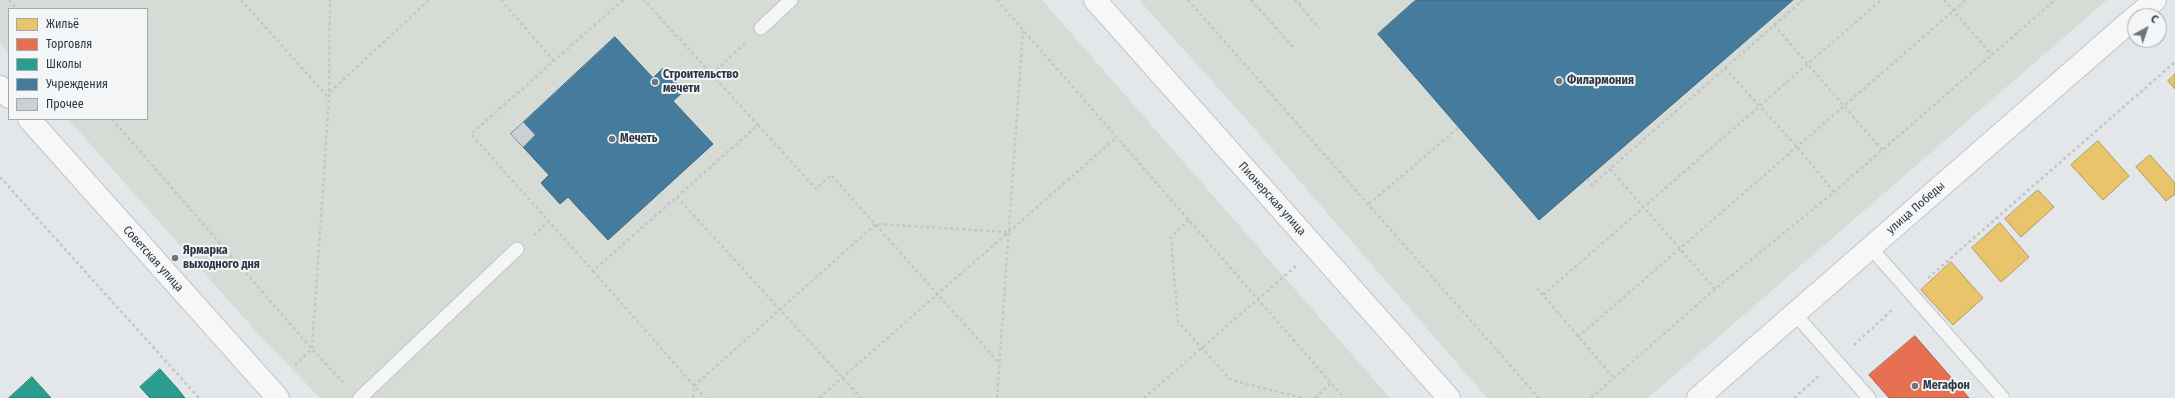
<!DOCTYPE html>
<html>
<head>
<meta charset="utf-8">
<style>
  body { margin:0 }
  #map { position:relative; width:2175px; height:398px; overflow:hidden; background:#e4e7e9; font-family:"Fira Sans Condensed",sans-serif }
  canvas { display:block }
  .legend { position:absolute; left:8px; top:8px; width:140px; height:112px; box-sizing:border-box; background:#f3f5f7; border:1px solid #a4a9ae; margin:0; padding:5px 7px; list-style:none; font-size:12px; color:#2d3840 }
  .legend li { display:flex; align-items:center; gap:8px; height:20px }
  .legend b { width:20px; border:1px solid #a4a9ae }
  .north { position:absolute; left:2127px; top:8px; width:40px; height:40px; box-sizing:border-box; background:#f3f5f7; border:1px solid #a4a9ae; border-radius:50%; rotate:40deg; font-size:11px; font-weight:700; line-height:16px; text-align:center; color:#2d3840 }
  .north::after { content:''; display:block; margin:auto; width:14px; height:18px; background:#6d757b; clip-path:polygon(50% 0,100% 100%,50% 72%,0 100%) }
</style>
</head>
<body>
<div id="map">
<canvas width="2175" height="398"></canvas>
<ul class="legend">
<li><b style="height:11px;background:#e9c46a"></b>Жильё</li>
<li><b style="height:11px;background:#e76f51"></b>Торговля</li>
<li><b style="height:11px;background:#2a9d8f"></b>Школы</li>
<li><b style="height:11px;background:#457b9d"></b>Учреждения</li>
<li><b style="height:11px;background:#cdcfd1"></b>Прочее</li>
</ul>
<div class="north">С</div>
</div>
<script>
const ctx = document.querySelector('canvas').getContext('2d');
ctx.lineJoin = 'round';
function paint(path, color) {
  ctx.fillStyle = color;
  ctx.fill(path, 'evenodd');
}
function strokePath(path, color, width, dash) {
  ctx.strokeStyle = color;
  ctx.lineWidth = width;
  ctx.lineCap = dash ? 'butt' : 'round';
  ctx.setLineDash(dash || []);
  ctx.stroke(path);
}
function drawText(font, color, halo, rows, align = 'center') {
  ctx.font = font + ' "Fira Sans Condensed",sans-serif';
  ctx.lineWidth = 4;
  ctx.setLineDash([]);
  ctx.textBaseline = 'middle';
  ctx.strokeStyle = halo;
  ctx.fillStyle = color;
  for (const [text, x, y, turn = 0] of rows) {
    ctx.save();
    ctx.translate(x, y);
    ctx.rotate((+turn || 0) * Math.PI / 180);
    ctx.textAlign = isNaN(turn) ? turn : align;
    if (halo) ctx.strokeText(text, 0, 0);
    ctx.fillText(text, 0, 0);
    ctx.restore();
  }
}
const green = new Path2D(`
  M0,0H1042L1390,398H320L260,336L68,119H147V9H9V53L0,43Z
  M1139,0H2107L1648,398H1487L1245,118Z`);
const homes = new Path2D(`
  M2175,74V89L2168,81Z
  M2098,141L2129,176L2103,200L2071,165Z
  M2150,155L2175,183V194L2166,201L2136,167Z
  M2038,190L2054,207L2021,237L2005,219Z
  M2000,223L2029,257L2001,282L1972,248Z
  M1951,262L1983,298L1953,325L1921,290Z`);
const shops = new Path2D(`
  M1915,336L1969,398H1889L1869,375Z`);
const schools = new Path2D(`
  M160,369L177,388L185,398H150L140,387Z
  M32,377L51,398H9Z`);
const public = new Path2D(`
  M1416,0H1793L1539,220L1378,34Z
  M615,37L653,78L663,68L674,79L684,91L673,101L713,144L608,240L568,197L560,204L541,183L549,175L511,134Z`);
const building = new Path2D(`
  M523,122L535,135L523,147L511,134Z`);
const path = new Path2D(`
  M9,0L17,9
  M241,0L329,98
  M501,0L554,61
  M623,0L471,134L593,271L758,125L644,0
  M997,0L1344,398
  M1188,0L1539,398
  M1251,0L1295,49
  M1295,0L1319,28
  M1944,0L1992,55
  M1299,5L1303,0
  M1774,25L1882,150
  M1725,68L1798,148L1834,192
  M712,74L745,43
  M330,92L429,0
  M112,119L312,349L343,382
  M758,125L816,189L831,175L999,363
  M0,177L199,398
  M1587,179L1592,185L1610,169
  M677,197L861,398
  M1369,204L1458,128
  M1189,220L1171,237L1178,322L1231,380L1302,398
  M534,235L549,221
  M593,271L705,398
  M1928,278L2175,62
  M1537,288L1613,377
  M1715,289L1610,169L1803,0
  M1543,295L1881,0
  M1578,337L1966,0
  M1854,345L1893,309
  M295,365L312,349L329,98L330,0
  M693,398L694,386L876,224L1008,232
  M819,398L1117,137
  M997,398L1023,31
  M1144,398L1296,266
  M1315,398L1331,383
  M1591,398L1715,289L1834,192L2055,0
  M1794,398L1819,376`);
const lane = new Path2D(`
  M761,28L791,0
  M1871,248L2003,398
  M1795,314L1869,398
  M360,398L517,249`);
const secondary = new Path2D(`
  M1095,0L1449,398
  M2137,16L2155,0
  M0,87L9,97
  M29,119L278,398
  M1698,398L2135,17`);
const markers = [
  [1559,81,4,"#6d757b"],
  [655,82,4,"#6d757b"],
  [612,139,4,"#6d757b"],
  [175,258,4,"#6d757b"],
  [1915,386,4,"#6d757b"]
];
const poiNames = [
  ["Строительство",663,75],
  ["мечети",663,89],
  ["Филармония",1567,81],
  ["Мечеть",620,139],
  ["Ярмарка",183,251],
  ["выходного дня",183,265],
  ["Мегафон",1923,386]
];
const streetNames = [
  ["Пионерская улица",1272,199,48],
  ["улица Победы",1916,208,-41],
  ["Советская улица",153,259,48]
];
paint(green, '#d6dcd5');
paint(homes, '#e9c46a');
strokePath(homes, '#b19a5d', 1);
paint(shops, '#e76f51');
strokePath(shops, '#af5e4c', 1);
paint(schools, '#2a9d8f');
strokePath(schools, '#2b7f77', 1);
paint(public, '#457b9d');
strokePath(public, '#3e6781', 1);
paint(building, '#cdcfd1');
strokePath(lane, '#c3c5c7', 15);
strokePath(secondary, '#c3c5c7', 24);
strokePath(path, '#c3c6c7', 2.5, [3, 3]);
strokePath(lane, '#f4f5f5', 13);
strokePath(secondary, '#f7f7f8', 22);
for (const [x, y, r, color] of markers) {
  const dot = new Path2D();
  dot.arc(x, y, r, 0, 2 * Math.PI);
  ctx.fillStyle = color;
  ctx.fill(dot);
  strokePath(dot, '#f3f5f7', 1.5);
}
drawText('bold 12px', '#2d3840', '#f3f5f7', poiNames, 'left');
drawText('12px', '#2d3840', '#f3f5f7', streetNames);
</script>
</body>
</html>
